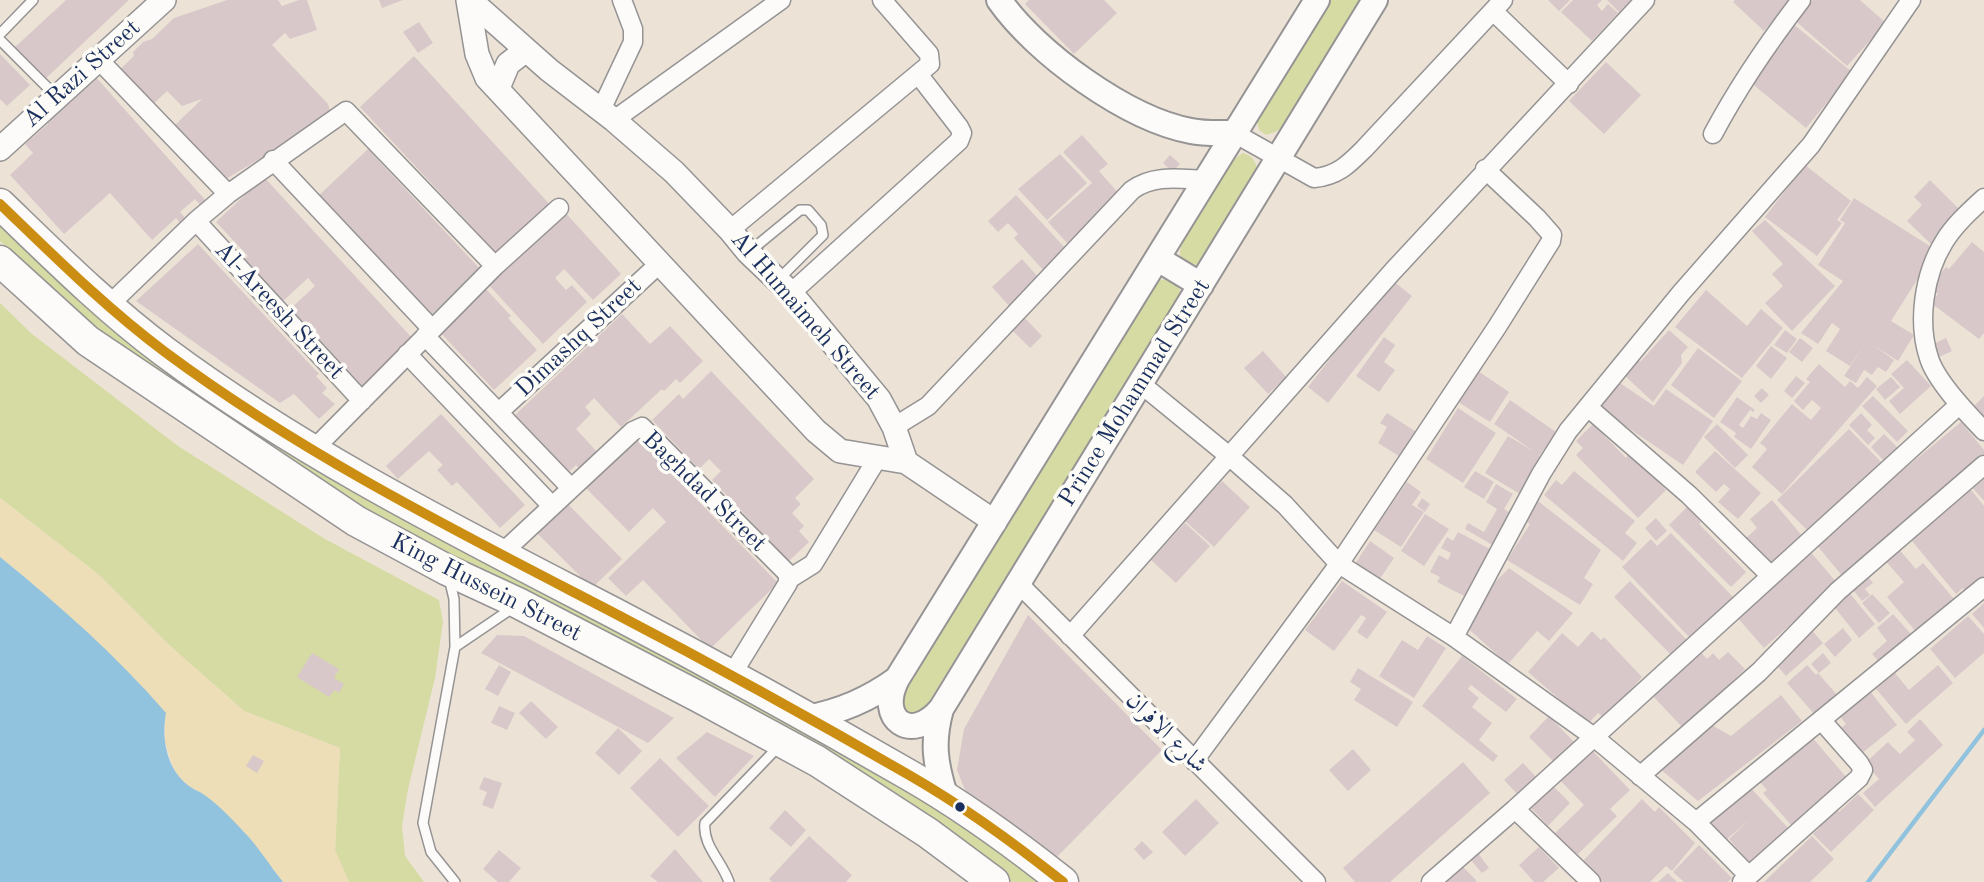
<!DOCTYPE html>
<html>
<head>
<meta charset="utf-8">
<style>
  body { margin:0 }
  canvas { display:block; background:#ece3d6 }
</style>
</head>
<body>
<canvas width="1984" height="882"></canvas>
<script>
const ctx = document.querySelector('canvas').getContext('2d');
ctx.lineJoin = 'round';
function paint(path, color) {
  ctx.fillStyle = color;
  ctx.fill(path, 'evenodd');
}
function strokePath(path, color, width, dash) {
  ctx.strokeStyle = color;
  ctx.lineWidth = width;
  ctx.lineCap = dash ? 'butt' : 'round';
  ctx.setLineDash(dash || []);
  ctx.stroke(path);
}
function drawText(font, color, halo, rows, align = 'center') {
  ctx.font = font + ' "Old Standard TT",Amiri,serif';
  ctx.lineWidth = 7;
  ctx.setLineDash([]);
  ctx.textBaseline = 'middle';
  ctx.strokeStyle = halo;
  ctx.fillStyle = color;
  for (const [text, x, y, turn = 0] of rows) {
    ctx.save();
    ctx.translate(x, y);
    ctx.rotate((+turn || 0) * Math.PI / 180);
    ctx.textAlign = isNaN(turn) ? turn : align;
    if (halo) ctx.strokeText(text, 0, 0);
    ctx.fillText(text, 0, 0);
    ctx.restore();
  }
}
const green = new Path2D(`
  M1329,0H1361L1284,126L1275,132L1266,135L1259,130L1257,120L1261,111Z
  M1243,153C1252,156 1254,159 1257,168L1255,173L1204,260C1184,274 1174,259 1184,239L1231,161Z
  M0,219L300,459L377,505L828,741L982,839L1040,882H1009L978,857L366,514L99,335L0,241Z
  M1170,279L1177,284L1181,293L1177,303L923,711L906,718L901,699L1153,288L1160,280Z
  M0,303L32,334L178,446L325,539L439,600L443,622L435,678L408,789L402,826L405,856L424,882H349L335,850L340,748L244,711L168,644L99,575L0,498Z`);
const sand = new Path2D(`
  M0,498L99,575L168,644L244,711L340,748L335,850L349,882H283L246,834L204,795L189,786L179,777L173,767L165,742V713C115,655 59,605 0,557Z`);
const water = new Path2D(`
  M0,557C59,605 116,655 166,713C161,739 167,770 189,786C194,790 199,791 203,794C218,804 231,818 243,831C258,846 270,866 283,882H0Z`);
const stream = new Path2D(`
  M1868,882L1984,730`);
const building = new Path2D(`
  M66,0H129L43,81L14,48Z
  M227,0H278L282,6L299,0H307L317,30L290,39L285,33L272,45L328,104L330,111L261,158L226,179L175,125L202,99L182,106L167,91L149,108L116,73L134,56L133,52L143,42L152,39L174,18Z
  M379,0H403L382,8Z
  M1029,0H1104L1117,13L1074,54L1025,4Z
  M1548,0H1570L1559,11Z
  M1573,0H1602L1597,5L1602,11L1608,4L1618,13L1592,41L1561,12Z
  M1607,0H1631L1619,12Z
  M1735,0H1792L1764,31L1733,2Z
  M1813,0H1860L1886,23L1847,66L1792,18L1804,4L1807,7Z
  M419,22L433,43L418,53L403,32Z
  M1792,23L1852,72L1806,128L1750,82L1782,44L1777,40Z
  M0,54L30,85L7,106L0,99Z
  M414,56L553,208L500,257L360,107Z
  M1606,62L1641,95L1604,134L1569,101Z
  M94,75L207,202L202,207L195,199L180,212L186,219L181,224L176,218L152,240L110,193L64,234L10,175L33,153L25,144L48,124L44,121Z
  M1082,135L1108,164L1099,171L1120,195L1067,243L1048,222L1092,183L1063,152Z
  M368,149L480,269L428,318L315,199Z
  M1060,154L1087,183L1047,220L1018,189Z
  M1170,155L1180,164L1172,172L1163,163Z
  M1805,165L1851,201L1837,220L1842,223L1817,256L1765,217Z
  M264,177L413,339L361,387L290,309L315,286L308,278L282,302L243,260L248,256L216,222Z
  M1930,180L1962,212L1931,244L1907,221L1922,205L1914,197Z
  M1016,195L1067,250L1044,271L1014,238L1018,234L1008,223L998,232L988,221Z
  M1854,198L1936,250L1891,321L1914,335L1898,361L1873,345L1894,360L1886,372L1878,367L1872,375L1864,370L1856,383L1844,376L1867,341L1850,366L1826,351L1840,329L1832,323L1818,344L1801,333L1843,281L1818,265L1845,223L1840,220Z
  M564,211L621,274L593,300L564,269L555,278L566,290L572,285L587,302L543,344L487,283Z
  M1765,220L1835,286L1792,331L1765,303L1783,286L1772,274L1783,264L1752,231Z
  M1972,242L1984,252V333L1979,339L1931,303L1938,294L1929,287L1946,267L1949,269Z
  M198,244L319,374L316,376L327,388L322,393L335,404L319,419L294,394L280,403L136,301Z
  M1022,259L1039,278L1009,306L992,287Z
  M1392,280L1412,296L1328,403L1308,387Z
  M485,288L511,316L508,318L537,350L494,390L439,331Z
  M1706,290L1747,326L1761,309L1783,328L1742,378L1675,327Z
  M622,314L650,344L670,326L703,361L680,383L676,379L664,391L662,389L621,427L594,398L585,407L591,414L576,429L601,456L583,473L576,465L569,472L515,415Z
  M1023,316L1042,336L1030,348L1010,328Z
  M1669,330L1688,347L1681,355L1682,363L1653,402L1623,374L1637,358L1640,362Z
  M1785,330L1797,339L1787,353L1774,345Z
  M1384,337L1395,345L1384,362L1395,370L1379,392L1356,376Z
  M1800,338L1813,348L1802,362L1789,352Z
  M1946,338L1952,351L1939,357L1933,344Z
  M1771,346L1787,358L1771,379L1756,366Z
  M1698,348L1742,381L1714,418L1671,385Z
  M1263,351L1286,377L1268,394L1244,368Z
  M1907,360L1931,386L1900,414L1889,401L1904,388L1891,374Z
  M1819,364L1845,387L1850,381L1858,388L1867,377L1877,386L1782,494L1752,467L1767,449L1760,443L1792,404L1811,420L1821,408L1812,400L1803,410L1794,401L1810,382L1806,379Z
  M711,371L814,479L795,498L801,504L792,513L804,526L799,531L809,542L789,561L712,480L721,471L709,459L699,469L652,420L679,394L683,399Z
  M1478,371L1509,392L1490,422L1458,402Z
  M1796,376L1805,383L1792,398L1784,391Z
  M1891,377L1900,387L1885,400L1876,389Z
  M1617,381L1654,406L1666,389L1713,421L1683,465L1599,408Z
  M1762,388L1769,395L1761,403L1754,396Z
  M1873,396L1908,431L1897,442L1862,406Z
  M1984,396V421L1972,408Z
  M1737,397L1755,410L1753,412L1750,410L1739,425L1743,428L1751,416L1757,419L1761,413L1771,420L1751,449L1734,437L1736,433L1720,422Z
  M1510,400L1556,432L1539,456L1542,457L1520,494L1485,473L1508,436L1535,452L1494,424Z
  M1458,408L1496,433L1463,483L1426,459Z
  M1387,413L1418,433L1402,458L1378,443L1387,427L1380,423Z
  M1861,413L1872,425L1867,430L1875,438L1868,445L1849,425Z
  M441,414L525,505L500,528L457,482L452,486L437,470L443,465L429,451L398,479L386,466Z
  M1961,422L1984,450V462L1844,578L1815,543Z
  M1593,424L1626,458L1630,453L1666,490L1638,518L1576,455L1583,448L1576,441Z
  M1717,424L1748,455L1735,468L1704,437Z
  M1849,429L1883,464L1811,534L1777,500Z
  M1884,434L1898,448L1885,462L1871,447Z
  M634,435L778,583L710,649L643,580L626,596L608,578L666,522L653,508L629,532L583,485Z
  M1715,451L1761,493L1738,519L1718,502L1730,489L1724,484L1716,492L1695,472Z
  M1475,471L1494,482L1484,499L1464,487Z
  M1574,471L1635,521L1625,533L1637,543L1623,561L1544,495L1556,480L1562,485Z
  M1984,472V501L1969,484Z
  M1222,481L1250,507L1214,547L1185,521Z
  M1407,482L1421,492L1412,505L1424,512L1401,547L1374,530Z
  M1496,484L1513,494L1504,509L1512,514L1494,546L1465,529L1468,523L1484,532L1497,509L1486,502Z
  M1968,486L1984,506V583L1969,595L1963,588L1956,594L1907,535Z
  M1422,498L1430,504L1425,512L1417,506Z
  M563,499L622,559L592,588L533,529Z
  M1772,500L1803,537L1770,566L1746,538L1757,528L1750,519Z
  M1538,501L1601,550L1584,578L1593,584L1580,605L1507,560L1530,524L1526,521Z
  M1687,507L1701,522L1699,524L1746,572L1731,587L1669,525Z
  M1425,514L1449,529L1424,566L1401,551Z
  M1656,518L1667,531L1656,541L1645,528Z
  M1185,523L1210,546L1176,583L1151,560Z
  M1458,532L1490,549L1464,596L1437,582L1440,577L1430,572L1439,555L1448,560L1451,553L1441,548L1447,537L1453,541Z
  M1671,533L1735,599L1692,640L1622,567L1651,539L1657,546Z
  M1370,541L1394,558L1379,580L1355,564Z
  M1897,547L1916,569L1923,563L1955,600L1917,633L1887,597L1904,582L1883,558Z
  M1809,550L1837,583L1764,648L1736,616Z
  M1509,568L1573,613L1549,641L1537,631L1508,664L1465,626L1497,580Z
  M1865,573L1873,583L1865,589L1870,595L1862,601L1850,586Z
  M1342,581L1387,612L1367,639L1357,632L1366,618L1361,615L1334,651L1305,630Z
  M1630,581L1687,640L1671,655L1614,597Z
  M1847,590L1875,624L1859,638L1831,603Z
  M1872,594L1890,613L1879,623L1862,603Z
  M1984,603V628L1972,614Z
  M1893,614L1911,634L1879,662L1872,654L1887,641L1877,628Z
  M1028,615L1162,750L1053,861L969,800L957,770L964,729Z
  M1968,616L1984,634V653L1955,678L1930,649Z
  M1809,627L1823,643L1786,676L1771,659Z
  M1843,628L1852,640L1835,657L1824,644Z
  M1592,631L1601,640L1604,637L1642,677L1605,719L1598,713L1588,724L1528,672L1562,633L1578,647Z
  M497,635L524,636L674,718L648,743L481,653Z
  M1427,636L1446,648L1414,698L1379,676L1402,640L1418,650Z
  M1698,649L1707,659L1713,653L1719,660L1728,652L1745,669L1683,728L1651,694Z
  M312,653L339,669L334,678L344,684L339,693L334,690L329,697L297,677Z
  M1823,653L1831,663L1819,673L1811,664Z
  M1462,656L1517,699L1506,712L1471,685L1468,689L1479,698L1472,707L1492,723L1479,740L1498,756L1493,762L1422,706Z
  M499,665L511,672L498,696L485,689Z
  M1807,665L1816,675L1818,673L1838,696L1816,716L1787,683Z
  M1938,665L1953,683L1906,724L1876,689L1895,673L1909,690Z
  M1358,668L1413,702L1397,727L1354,700L1361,689L1350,682Z
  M1869,690L1897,725L1861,754L1840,729L1846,724L1835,710Z
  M1781,695L1802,721L1698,801L1659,768L1712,725L1731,736Z
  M531,701L558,727L546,739L519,713Z
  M499,706L515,713L507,730L491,723Z
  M1549,716L1575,743L1555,763L1529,737Z
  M1920,719L1943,745L1875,807L1863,793L1879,779L1865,763L1888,742L1900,754L1915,740L1907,732Z
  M618,728L642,751L619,775L595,753Z
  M707,732L754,756L715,797L676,758Z
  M1811,736L1847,778L1792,826L1763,793L1767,790L1759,781Z
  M1587,745L1630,790L1610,809L1617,816L1575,857L1553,835L1584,805L1550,770Z
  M1353,749L1371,770L1348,791L1329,770Z
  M253,755L264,761L257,773L246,766Z
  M660,758L709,806L678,837L630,788Z
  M1463,762L1490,793L1390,882H1355L1343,868Z
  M1523,763L1537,778L1518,795L1504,780Z
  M484,777L502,783L493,809L482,805L487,792L479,789Z
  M1551,784L1570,803L1548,826L1529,806Z
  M1749,786L1790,830L1752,865L1729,839L1750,819L1726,840L1710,821Z
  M1858,794L1874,810L1831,852L1813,834L1820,827L1817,824L1834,807L1839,812Z
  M1196,799L1219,823L1185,856L1162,832Z
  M1642,799L1655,812L1659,807L1695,843L1672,871L1666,866L1650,882H1603L1582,862Z
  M785,810L806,830L791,847L769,828Z
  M809,836L852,875L846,882H772L769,879Z
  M1812,836L1834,859L1810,882H1764Z
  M1142,841L1153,852L1144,860L1134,849Z
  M1699,845L1732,878L1728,882H1684L1673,872Z
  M1539,847L1559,868L1543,882H1534L1519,865Z
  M675,849L703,882H658L650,876Z
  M499,850L521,868L509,882H498L483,869Z
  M1478,853L1489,868L1482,873L1470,859Z
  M1462,866L1477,881L1475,882H1445Z
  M1668,873L1677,882H1658Z`);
const service = new Path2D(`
  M0,34L33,0
  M0,40L56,96
  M749,252L800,210H808L821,225L823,235L779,279
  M449,578L454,599L455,647L423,823L431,852L455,882
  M455,647L514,607
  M729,882C722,861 702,845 705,823L779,746`);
const minor = new Path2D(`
  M1493,11L1569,84
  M98,59L228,194
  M601,110L633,42V29L622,0
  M614,120L781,0
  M1234,133L1314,178C1337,176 1348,165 1364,149L1503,0
  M1713,134C1738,87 1768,43 1801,0
  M273,160L432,329
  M1984,198C1970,211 1954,225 1944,242C1924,274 1917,322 1929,358C1936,381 1967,413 1984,431
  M196,221L362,401
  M730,230L930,64L929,54L882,0
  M495,266L559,208
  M791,293L959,141L962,133L959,127L918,74
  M108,306L196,221L228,194L346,111L495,266L312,451
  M425,336L571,488
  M407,354L552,506
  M1141,384L1229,456L1285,505L1339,564L1454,637L1594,737L1696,822L1749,876
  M1589,408L1689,495L1770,575
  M499,412L659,264
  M894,427L928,406L1132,190C1154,174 1180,179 1205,180
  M501,554L633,431L642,427L788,574V583L731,676
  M789,579L813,564L877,459
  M1018,583L1316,882
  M1070,636L1393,271L1645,0
  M1454,637L1541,474L1568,431L1681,293L1811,145L1911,0
  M1194,761L1339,564L1497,327L1551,241L1552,235L1537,218L1485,169
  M1640,776L1759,672L1838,591L1984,465
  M1515,809L1959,405
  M1696,822L1984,587
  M1431,882L1515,809L1591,882
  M1742,882L1859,778L1863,770L1859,763L1822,721`);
const tertiary = new Path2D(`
  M468,0L477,54L487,78L816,431L840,451L906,462L995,522
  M470,0L549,70L614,120L674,172L730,230L748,252L791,293L879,399L894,427L906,462
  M498,88L508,64L526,50
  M0,149L164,0`);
const secondary = new Path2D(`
  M999,0C1036,53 1127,119 1191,131C1205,134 1220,133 1234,133
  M1158,259L1201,285
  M897,679C876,720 912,744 941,709
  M807,718C841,711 868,700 897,679L1317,0
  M945,795C935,763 932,742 941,709L1375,0`);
const trunk = new Path2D(`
  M0,204C53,255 106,308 165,352C305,456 460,533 614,613C714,665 812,719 909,775C963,806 1014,843 1063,882
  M0,261L88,341L356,521L447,570L518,603L699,697L817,761L928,833L994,882`);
const bus1 = new Path2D(`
  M0,204C53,255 106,308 165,352C305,456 460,533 614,613C714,665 812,719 909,775C963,806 1014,843 1063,882`);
const markers = [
  [960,807,6,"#1b2f5e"]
];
const streetNames = [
  ["Al Razi Street",82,74,-42],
  ["Al-Areesh Street",279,311,47],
  ["Al Humaimeh Street",805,316,49],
  ["Dimashq Street",579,338,-43],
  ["Prince Mohammad Street",1135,393,-58],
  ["Baghdad Street",704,492,44],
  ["King Hussein Street",486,588,27],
  ["شارع الافران",1166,733,45]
];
paint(green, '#d5dba2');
paint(sand, '#eddeb7');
paint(water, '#91c2de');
strokePath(stream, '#91c2de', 4.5);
paint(building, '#d9c8c9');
strokePath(service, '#959394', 12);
strokePath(minor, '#959394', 21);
strokePath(tertiary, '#959394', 26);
strokePath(secondary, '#959394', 28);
strokePath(trunk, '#959394', 33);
strokePath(service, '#fcfbf9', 9);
strokePath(minor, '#fcfbf9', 18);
strokePath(tertiary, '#fcfbf9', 23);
strokePath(secondary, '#fcfbf9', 24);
strokePath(trunk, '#fcfbf9', 30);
strokePath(bus1, '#cb8e13', 10);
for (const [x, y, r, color] of markers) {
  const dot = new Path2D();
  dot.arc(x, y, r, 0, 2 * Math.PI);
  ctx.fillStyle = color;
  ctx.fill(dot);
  strokePath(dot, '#fdfcf7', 2.5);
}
drawText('24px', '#1b2f5e', '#fdfcf7', streetNames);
</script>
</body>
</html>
